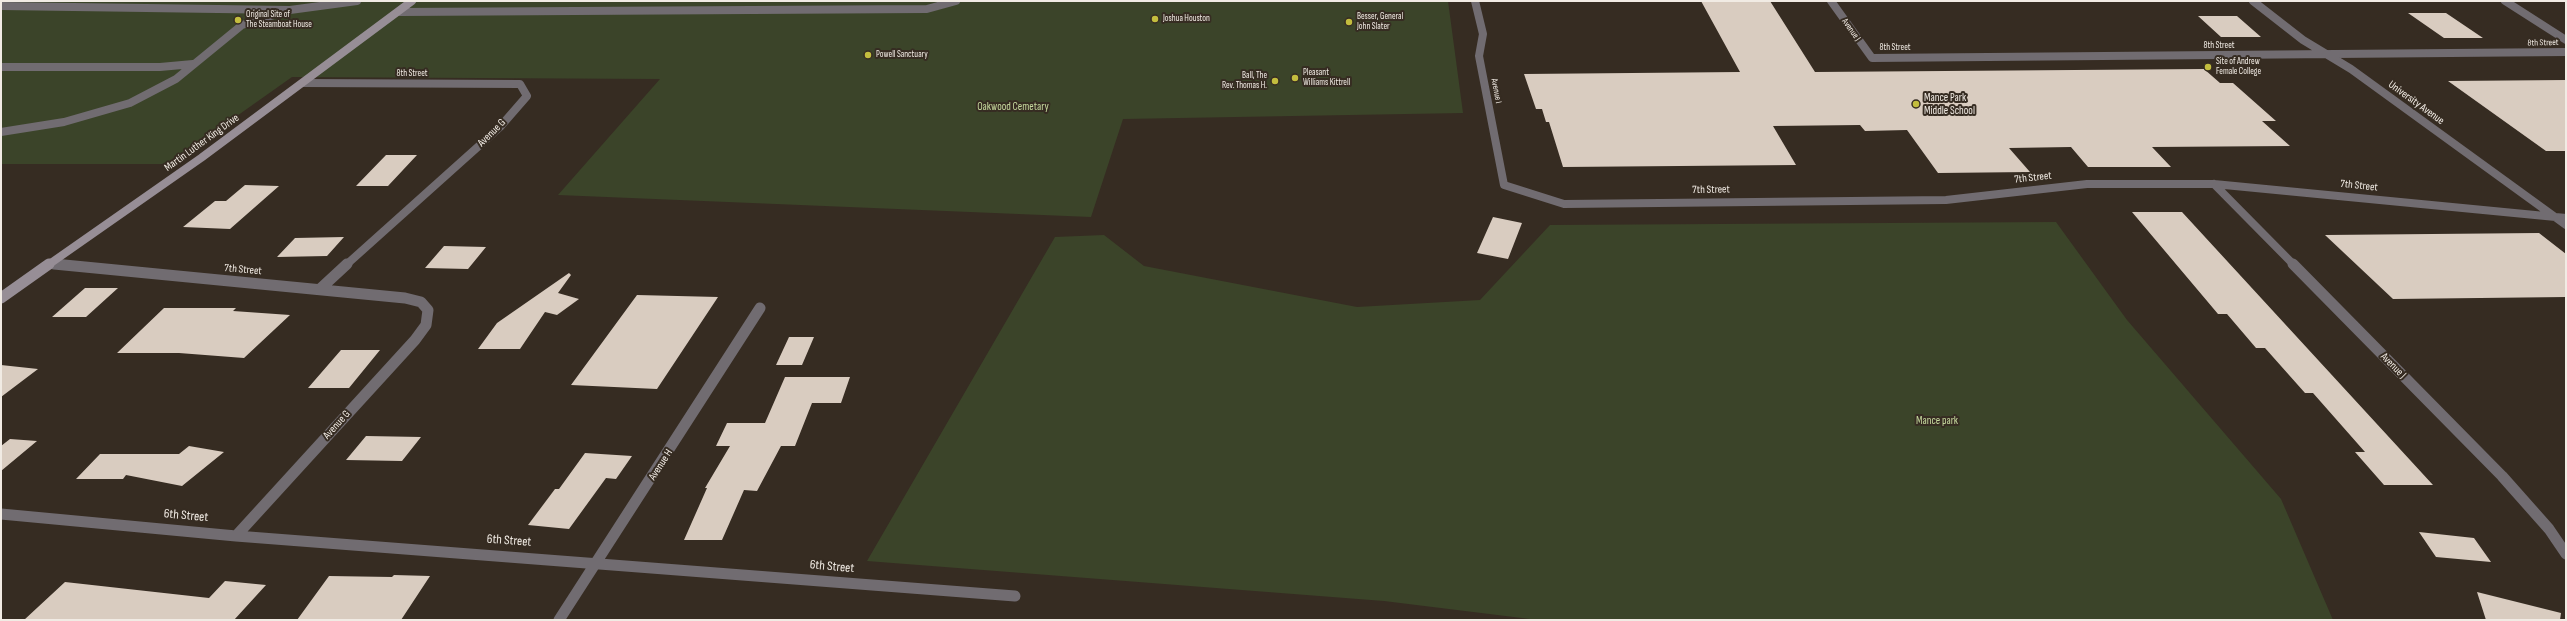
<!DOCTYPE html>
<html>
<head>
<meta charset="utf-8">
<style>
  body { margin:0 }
  #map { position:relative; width:2567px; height:621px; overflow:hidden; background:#362c22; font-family:"Sofia Sans Condensed",sans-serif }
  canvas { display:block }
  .frame { position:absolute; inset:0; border:2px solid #f1ebe4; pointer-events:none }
</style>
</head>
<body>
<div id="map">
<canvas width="2567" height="621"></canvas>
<div class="frame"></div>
</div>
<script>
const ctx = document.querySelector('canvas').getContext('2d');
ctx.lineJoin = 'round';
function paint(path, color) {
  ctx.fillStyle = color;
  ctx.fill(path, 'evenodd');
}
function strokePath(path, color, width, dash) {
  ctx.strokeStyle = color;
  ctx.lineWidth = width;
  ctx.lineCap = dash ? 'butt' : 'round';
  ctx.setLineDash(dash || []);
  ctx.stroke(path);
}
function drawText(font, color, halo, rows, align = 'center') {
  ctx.font = font + ' "Sofia Sans Condensed",sans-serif';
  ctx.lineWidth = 4;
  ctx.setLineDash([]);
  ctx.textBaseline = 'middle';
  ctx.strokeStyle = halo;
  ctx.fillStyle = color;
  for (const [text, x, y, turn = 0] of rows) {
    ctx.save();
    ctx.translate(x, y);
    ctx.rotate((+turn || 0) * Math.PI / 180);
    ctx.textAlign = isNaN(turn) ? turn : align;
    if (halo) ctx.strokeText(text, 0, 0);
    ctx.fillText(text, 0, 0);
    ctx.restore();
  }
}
const green = new Path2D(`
  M1,1H1448L1463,113L1123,119L1091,217L558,195L660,79L292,77L169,164H1Z
  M2056,222L2127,320L2281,499L2333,620H1538L1384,601L867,561L1055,237L1104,235L1144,266L1357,307L1480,300L1550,225Z`);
const building = new Path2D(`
  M1701,1H1770L1815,72L2204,69L2220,83H2233L2276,121H2262L2290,146L2152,147L2171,167H2088L2071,147L2009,148L2030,172L1938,173L1907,130L1865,131L1860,125L1773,126L1796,165L1563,167L1549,122H1546L1542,109H1536L1524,74L1740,72Z
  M2408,13H2446L2483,38H2444Z
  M2198,16H2237L2261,37H2221Z
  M2566,80V151H2546L2448,81Z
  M386,155H417L388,186H356Z
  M245,185L279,186L230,229L183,227L215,201H226Z
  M2132,212H2182L2433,485H2384L2355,452H2365L2313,393H2305L2265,348H2256L2227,314H2218Z
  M1493,217L1522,223L1508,259L1477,253Z
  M2539,233L2566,254V297L2393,299L2325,235Z
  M344,237L327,256L277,257L295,238Z
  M444,246L486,247L468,269L425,268Z
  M569,273L571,275L558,293L579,299L557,315L545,312L520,349H478L497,323Z
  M85,288H118L86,317H52Z
  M637,295L718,297L657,389L571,385Z
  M164,308H236L233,311L290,315L244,358L179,353H117Z
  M789,337H814L802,365H776Z
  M341,350H380L349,388H308Z
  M1,365L38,369L1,397Z
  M785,377H850L841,403H812L795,446H781L757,491L744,490L722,540H684L707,488H705L730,446H716L727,423H765Z
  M366,436L421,437L402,461L346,460Z
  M10,439L37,441L1,471V446Z
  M189,446L224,452L182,486L126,475L123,479H76L100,454H179Z
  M585,453L632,456L616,479L606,478L569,529L528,525L555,489H559Z
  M2419,532L2474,538L2491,562L2436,557Z
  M394,575L430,576L401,620H297L329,576L392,577Z
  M225,581L266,585L234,620H24L65,582L209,598Z
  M2477,592L2561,613L2560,620H2486Z`);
const lane = new Path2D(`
  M1,6L290,10L242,25L176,79L130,103L64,122L1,132
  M290,10L357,1
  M400,12L927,9L956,1
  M1,67H160L193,64`);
const streetFar1 = new Path2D(`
  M1475,1L1483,34L1479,56L1504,185L1564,204L1946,200L2087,184H2214L2566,218
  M1831,1L1872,58L2566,52
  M2253,1L2303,40L2351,69L2566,225
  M2505,1L2566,40
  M304,83L520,84L527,96L500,127L346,265
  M2214,184L2294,265
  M51,264L65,265`);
const street = new Path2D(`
  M54,264L405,298L421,302L428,310L426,325L415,340L236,536
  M2293,264L2502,476L2549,529L2566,554
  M320,289L347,264
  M1,514L236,536L1015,596
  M559,620L760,308`);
const secondaryFar1 = new Path2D(`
  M48,265L201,158L412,1`);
const secondary = new Path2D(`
  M1,298L49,264`);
const markers = [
  [1155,19,4,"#c3bd3e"],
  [238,20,4,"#c3bd3e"],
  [1349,22,4,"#c3bd3e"],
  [868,55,4,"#c3bd3e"],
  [2208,67,4,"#c3bd3e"],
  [1295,78,4,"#c3bd3e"],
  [1275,81,4,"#c3bd3e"],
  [1916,104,4,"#c3bd3e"]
];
const farPoinames = [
  ["Original Site of",246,15],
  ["The Steamboat House",246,25],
  ["Besser, General",1357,17],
  ["John Slater",1357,27],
  ["Joshua Houston",1163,19],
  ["Powell Sanctuary",876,55],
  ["Site of Andrew",2216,62],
  ["Female College",2216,72],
  ["Pleasant",1303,73],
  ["Williams Kittrell",1303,83],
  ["Ball, The",1267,76,"right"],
  ["Rev. Thomas H.",1267,86,"right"]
];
const farStreetnames = [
  ["Avenue J",1851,30,54],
  ["8th Street",2543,43,-1],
  ["8th Street",2219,46],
  ["8th Street",1895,48],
  ["8th Street",412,74],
  ["Avenue I",1496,91,79]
];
const poiNames = [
  ["Mance Park",1924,98],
  ["Middle School",1924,111]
];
const streetNames = [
  ["University Avenue",2416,103,36],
  ["Avenue G",492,133,-45],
  ["Martin Luther King Drive",202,143,-36],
  ["7th Street",2033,178,-6],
  ["7th Street",2359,186,6],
  ["7th Street",1711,190,-1],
  ["7th Street",243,270,5],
  ["Avenue J",2393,366,45],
  ["Avenue G",337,425,-48],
  ["Avenue H",661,465,-57]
];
const parkNames = [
  ["Oakwood Cemetary",1013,107],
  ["Mance park",1937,421]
];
const nearStreetnames = [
  ["6th Street",186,516,5],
  ["6th Street",509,541,4],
  ["6th Street",832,567,5]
];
paint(green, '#3b4429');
paint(building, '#d9ccc0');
strokePath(lane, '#716c71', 8);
strokePath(streetFar1, '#716c71', 8);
strokePath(street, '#716c71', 11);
strokePath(secondaryFar1, '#978e96', 8);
strokePath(secondary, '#978e96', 11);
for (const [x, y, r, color] of markers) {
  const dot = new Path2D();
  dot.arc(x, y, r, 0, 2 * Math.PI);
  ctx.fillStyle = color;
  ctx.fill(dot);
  strokePath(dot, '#362c22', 1.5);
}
drawText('9px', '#f1ebe4', '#362c22', farPoinames, 'left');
drawText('9px', '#f1ebe4', '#362c22', farStreetnames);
drawText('11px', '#f1ebe4', '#362c22', poiNames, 'left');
drawText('11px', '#f1ebe4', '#362c22', streetNames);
drawText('11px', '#c6d99e', '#362c22', parkNames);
drawText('13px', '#f1ebe4', '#362c22', nearStreetnames);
</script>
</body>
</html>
